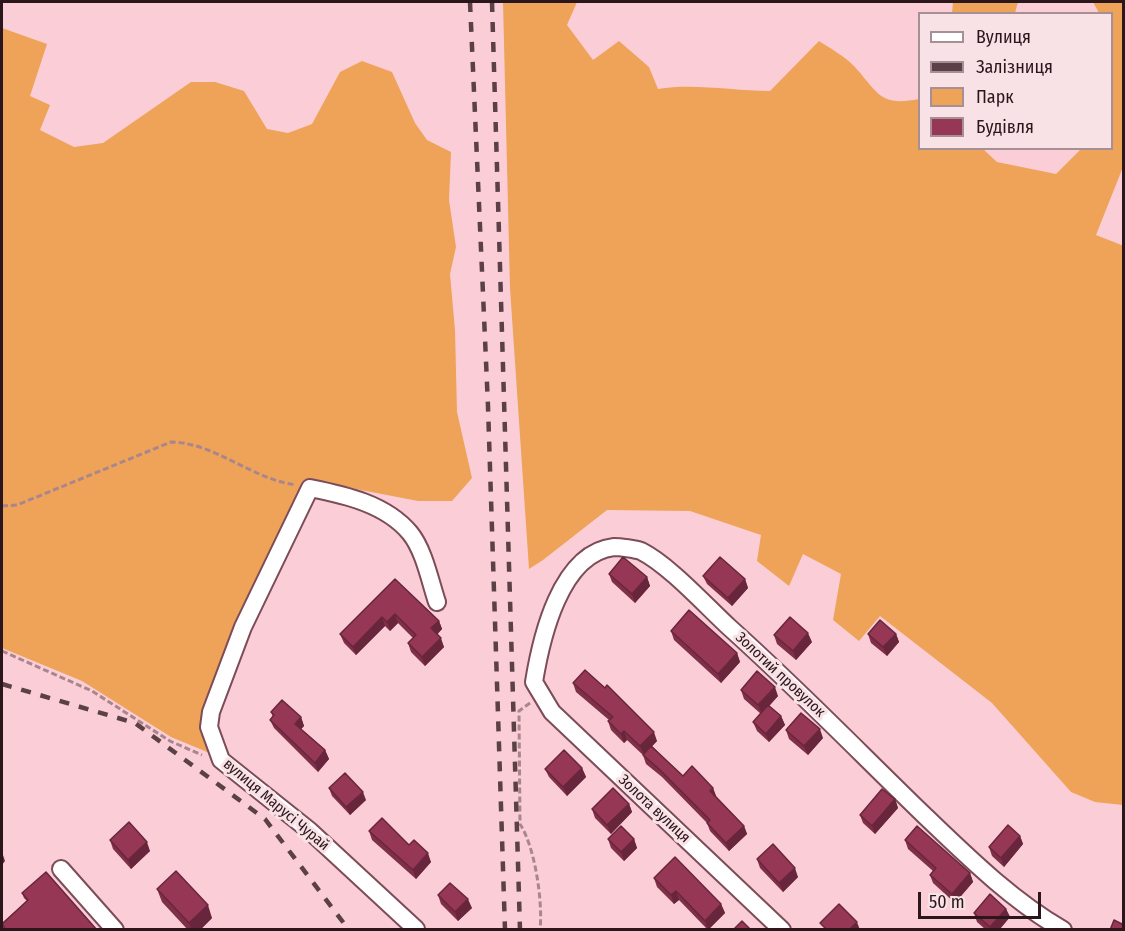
<!DOCTYPE html>
<html>
<head>
<meta charset="utf-8">
<style>
  body { margin:0 }
  #map { position:relative; width:1125px; height:931px; overflow:hidden; background:#fbced7; font-family:"Fira Sans Condensed",sans-serif }
  canvas { display:block }
  .frame { position:absolute; inset:0; border:3px solid #2a161b; pointer-events:none }
  .legend { position:absolute; left:918px; top:12px; width:195px; height:138px; box-sizing:border-box; background:#f9e2e6; border:2px solid #a69095; margin:0; padding:8px 10px; list-style:none; font-size:18px; color:#2a161b }
  .legend li { display:flex; align-items:center; gap:12px; height:30px }
  .legend b { width:30px; border:2px solid #a69095 }
  .scale { position:absolute; left:918px; top:892px; width:123px; height:27px; box-sizing:border-box; border:3px solid #2a161b; border-top:0; padding-left:8px; font-size:18px; line-height:21px; white-space:nowrap; color:#2a161b; -webkit-text-stroke:4px #f9e2e6; paint-order:stroke }
</style>
</head>
<body>
<div id="map">
<canvas width="1125" height="931"></canvas>
<div class="frame"></div>
<ul class="legend">
<li><b style="height:8px;background:#fff"></b>Вулиця</li>
<li><b style="height:8px;background:#5b4147"></b>Залізниця</li>
<li><b style="height:16px;background:#eea358"></b>Парк</li>
<li><b style="height:16px;background:#953755"></b>Будівля</li>
</ul>
<div class="scale">50 m</div>
</div>
<script>
const ctx = document.querySelector('canvas').getContext('2d');
ctx.lineJoin = 'round';
function paint(path, color) {
  ctx.fillStyle = color;
  ctx.fill(path, 'evenodd');
}
function strokePath(path, color, width, dash) {
  ctx.strokeStyle = color;
  ctx.lineWidth = width;
  ctx.lineCap = dash ? 'butt' : 'round';
  ctx.setLineDash(dash || []);
  ctx.stroke(path);
}
function drawText(font, color, halo, rows, align = 'center') {
  ctx.font = font + ' "Fira Sans Condensed",sans-serif';
  ctx.lineWidth = 6;
  ctx.setLineDash([]);
  ctx.textBaseline = 'middle';
  ctx.strokeStyle = halo;
  ctx.fillStyle = color;
  for (const [text, x, y, turn = 0] of rows) {
    ctx.save();
    ctx.translate(x, y);
    ctx.rotate((+turn || 0) * Math.PI / 180);
    ctx.textAlign = isNaN(turn) ? turn : align;
    if (halo) ctx.strokeText(text, 0, 0);
    ctx.fillText(text, 0, 0);
    ctx.restore();
  }
}
const green = new Path2D(`
  M503,2H577L567,25L593,60L619,41L649,67L658,89C694,83 733,91 770,91L819,41C830,48 844,56 854,66C878,92 879,107 919,99L920,148L983,149L997,162L1056,174L1081,149L1112,148V14L1099,13L1093,2H1123V167L1096,235L1124,246L1123,805L1095,802L1071,792L992,703L880,616L859,641L833,620L841,574L803,554L789,586L757,561L761,535L690,511L607,510L543,560L529,569L510,288Z
  M953,2H1018L1015,13H952Z
  M2,28L47,44L30,96L50,105L40,130L74,147L103,143L191,82H215L244,91L267,129L288,133L312,124L340,72L362,61L392,72L415,123L427,140L451,152L449,200L456,247L450,274L455,330L457,412L472,478L452,501H418L309,480L208,711L212,754L171,737L82,681L2,648Z`);
const path = new Path2D(`
  M2,506L17,505L171,442C216,443 251,479 296,485
  M2,651L92,691L170,741L202,755
  M530,703L519,711L520,824C535,847 543,902 540,930`);
const minor = new Path2D(`
  M61,869L115,930
  M416,929L310,831L221,760L209,727L211,712L243,627L310,488C345,495 386,504 410,533C424,550 430,581 437,602
  M782,930L552,712L534,682C541,639 560,553 614,547C620,547 635,549 641,551C669,565 706,606 730,628C797,688 859,752 923,814C967,856 1010,899 1063,930`);
const rail = new Path2D(`
  M470,2L488,406L505,930
  M492,2L520,930
  M2,684L135,723L265,819L349,930`);
const wall = new Path2D(`
  M609,574L647,577L650,586L635,603L612,582Z
  M703,576L745,579L748,588L732,606L707,584Z
  M395,579L439,621L442,629L437,634L444,647L425,666L411,652L408,643L413,638L398,623L390,631L385,626L356,655L344,643L340,634Z
  M671,631L737,653L740,662L721,683L674,640Z
  M868,634H896L899,642L887,656L871,643Z
  M774,635L812,642L796,660L777,644Z
  M573,683L657,741L652,746L683,776L713,788L716,796L744,826L747,834L729,851L710,831L707,823L662,777L646,764L643,755L627,740L624,743L611,730L608,721L609,720L576,692Z
  M741,690L778,696L769,706L781,716L785,725L769,742L757,731L753,722L761,714L744,699Z
  M271,712L301,717L304,726L301,729L325,750L329,759L318,772L274,728L270,720L273,717Z
  M786,730L823,738L808,755L789,739Z
  M582,768L586,777L567,796L549,777L545,769Z
  M329,788L366,800L350,815L332,796Z
  M895,799L898,808L875,834L863,823L860,815Z
  M629,804L632,812L611,834L595,818L592,809Z
  M369,831L409,845L431,862L416,879L372,840Z
  M1020,836L1023,844L1004,867L992,856L989,847Z
  M608,839H634L637,848L624,861L611,848Z
  M110,840L150,851L131,869L113,849Z
  M905,840L970,873L973,882L955,903L933,883L930,875L933,871L908,849Z
  M757,859L798,877L783,892L760,868Z
  M654,878L721,904L725,913L708,930L679,900L674,904L657,887Z
  M157,889L212,918L200,930H188L162,902Z
  M22,893L97,930H4L2,923L27,901L24,898Z
  M438,895L472,908L458,921L441,904Z
  M1006,909L1010,917L999,930H986L977,922L974,913Z`);
const shadedWall = new Path2D(`
  M647,577L650,586L635,603L632,594Z
  M745,579L748,588L732,606L728,598Z
  M395,614L398,623L390,631L387,622Z
  M382,617L385,626L356,655L353,647Z
  M439,621L442,629L435,637L431,628Z
  M808,633L812,642L796,660L793,651Z
  M896,634L899,642L887,656L883,647Z
  M441,638L444,647L425,666L422,657Z
  M737,653L740,662L721,683L718,674Z
  M775,687L778,696L762,714L758,705Z
  M781,716L785,725L769,742L766,734Z
  M301,717L304,726L298,732L295,724Z
  M820,729L823,738L808,755L804,746Z
  M624,731L627,740L624,743L621,734Z
  M654,732L657,741L644,755L640,746Z
  M325,750L329,759L318,772L315,763Z
  M582,768L586,777L567,796L563,787Z
  M713,788L716,796L713,799L710,791Z
  M363,792L366,800L350,815L346,807Z
  M895,799L898,808L875,834L872,826Z
  M629,804L632,812L611,834L607,825Z
  M744,826L747,834L729,851L726,843Z
  M1020,836L1023,844L1004,867L1001,858Z
  M634,839L637,848L624,861L621,852Z
  M147,842L150,851L131,869L128,860Z
  M2,852L5,861L2,865Z
  M428,853L431,862L416,879L413,870Z
  M795,868L798,877L783,892L779,883Z
  M970,873L973,882L955,903L952,894Z
  M676,891L679,900L674,904L671,895Z
  M468,899L472,908L458,921L455,912Z
  M721,904L725,913L708,930L705,921Z
  M208,905L212,918L200,930H192L189,923Z
  M1006,909L1010,917L999,930H991L990,927Z
  M857,922L860,930H849Z`);
const building = new Path2D(`
  M623,557L647,577L632,594L609,574Z
  M720,557L745,579L728,598L703,576Z
  M395,579L439,621L431,628L441,638L422,657L408,643L416,635L395,614L387,622L382,617L353,647L340,634Z
  M689,610L737,653L718,674L671,631Z
  M790,617L808,633L793,651L774,635Z
  M880,620L896,634L883,647L868,634Z
  M585,670L605,688L607,685L654,732L640,746L624,731L621,734L608,721L613,717L573,683Z
  M757,671L775,687L758,705L741,690Z
  M282,700L301,717L295,724L325,750L315,763L270,720L274,715L271,712Z
  M768,705L781,716L766,734L753,722Z
  M801,713L820,729L804,746L786,730Z
  M651,746L683,776L692,766L713,788L710,791L744,826L726,843L707,823L710,820L659,769L643,755Z
  M564,750L582,768L563,787L545,769Z
  M345,773L363,792L346,807L329,788Z
  M613,788L629,804L607,825L592,809Z
  M882,789L895,799L872,826L860,815Z
  M382,818L409,845L414,840L428,853L413,870L369,831Z
  M129,822L147,842L128,860L110,840Z
  M1008,825L1020,836L1001,858L989,847Z
  M621,826L634,839L621,852L608,839Z
  M917,826L970,873L952,894L930,875L936,868L905,840Z
  M773,844L795,868L779,883L757,859Z
  M675,857L721,904L705,921L676,891L671,895L654,878Z
  M176,871L208,905L189,923L157,889Z
  M46,872L97,930H6L2,924L28,900L22,893Z
  M450,883L468,899L455,912L438,895Z
  M990,894L1006,909L990,927L974,913Z
  M839,904L857,922L849,930H827L820,923Z
  M1114,920L1124,925V930H1110Z
  M742,921L751,930H733Z`);
const streetNames = [
  ["Золотий провулок",780,675,43],
  ["вулиця Марусі Чурай",276,805,40],
  ["Золота вулиця",654,809,43]
];
paint(green, '#eea358');
strokePath(minor, '#7c4c58', 20);
strokePath(path, '#a9868d', 3, [6, 3]);
strokePath(minor, '#fff', 16);
strokePath(rail, '#5b4147', 4.5, [10, 10]);
paint(wall, '#802f49');
paint(shadedWall, '#68263c');
paint(building, '#953755');
strokePath(building, '#68263c', 1.5);
drawText('15px', '#2a161b', '#f9e2e6', streetNames);
</script>
</body>
</html>
